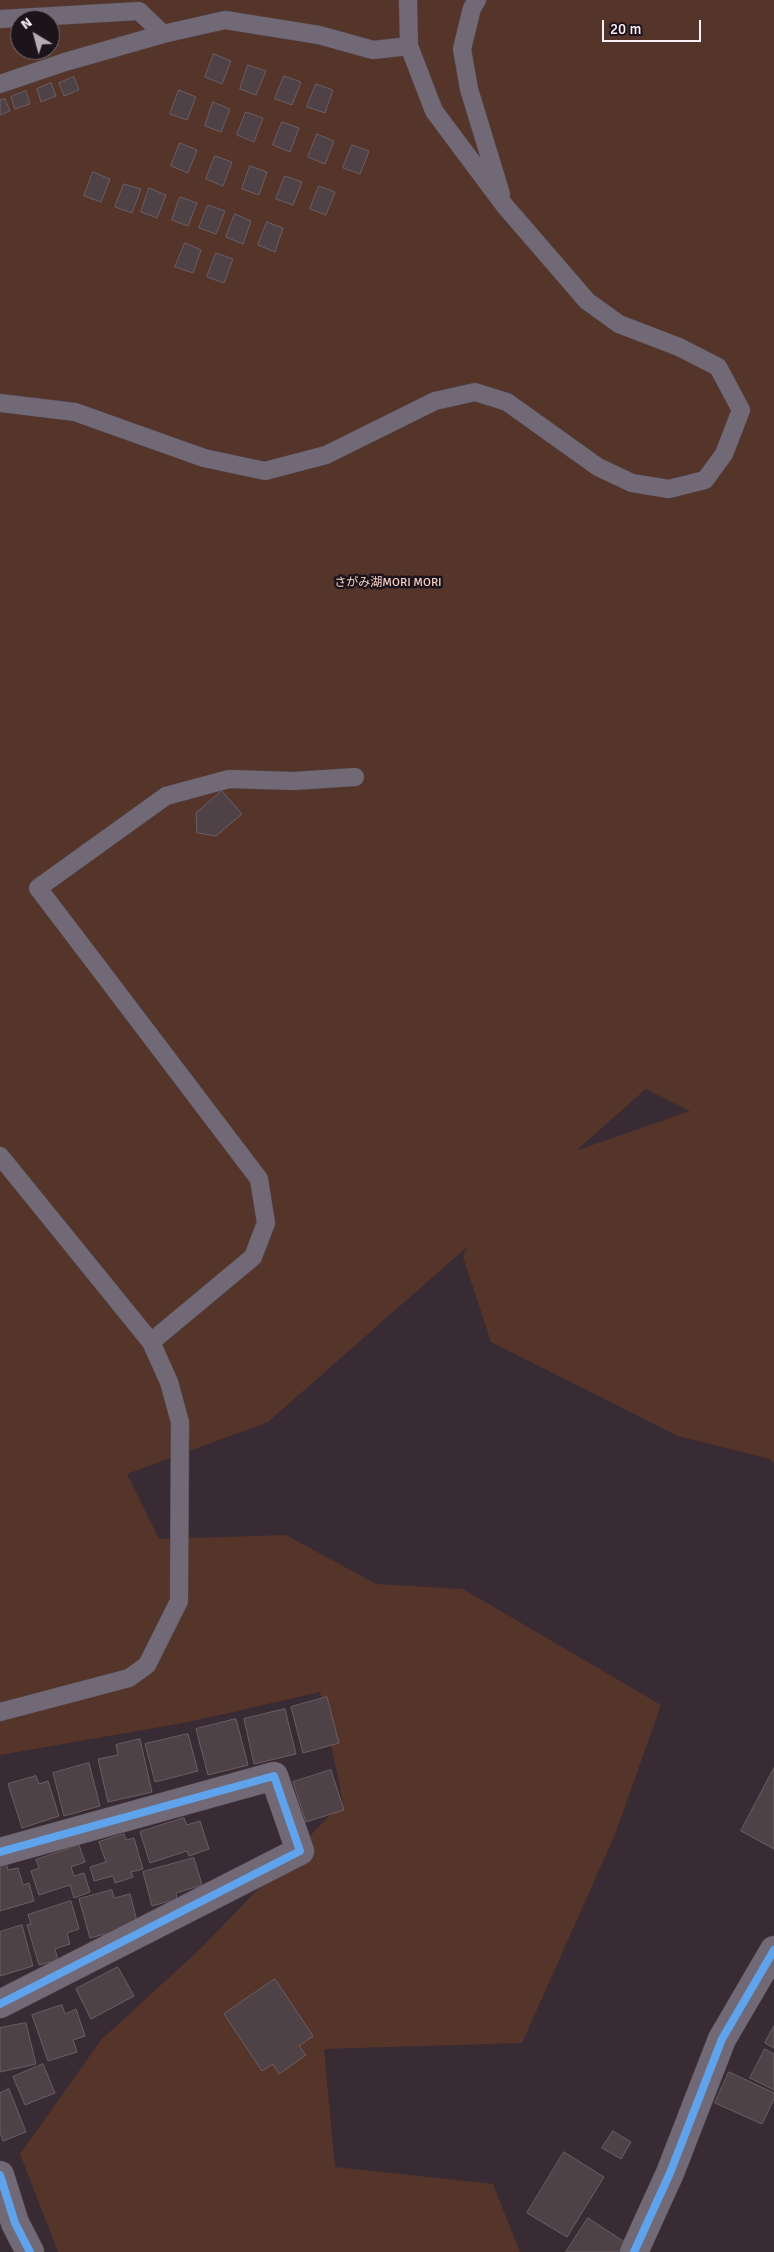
<!DOCTYPE html>
<html>
<head>
<meta charset="utf-8">
<style>
  body { margin:0 }
  #map { position:relative; width:774px; height:2252px; overflow:hidden; background:#382b34; font-family:Signika,sans-serif }
  canvas { display:block }
  .north { position:absolute; left:10px; top:10px; width:50px; height:50px; box-sizing:border-box; background:#1d131a; border:1px solid #776c73; border-radius:50%; rotate:323deg; font-size:14px; font-weight:700; line-height:20px; text-align:center; color:#fdf1f9 }
  .north::after { content:''; display:block; margin:auto; width:18px; height:22px; background:#b8acb4; clip-path:polygon(50% 0,100% 100%,50% 72%,0 100%) }
  .scale { position:absolute; left:602px; top:20px; width:99px; height:22px; box-sizing:border-box; border:2px solid #fdf1f9; border-top:0; padding-left:6px; font-size:15px; line-height:18px; white-space:nowrap; color:#fdf1f9; -webkit-text-stroke:4px #1d131a; paint-order:stroke }
</style>
</head>
<body>
<div id="map">
<canvas width="774" height="2252"></canvas>
<div class="north">N</div>
<div class="scale">20 m</div>
</div>
<script>
const ctx = document.querySelector('canvas').getContext('2d');
ctx.lineJoin = 'round';
function paint(path, color) {
  ctx.fillStyle = color;
  ctx.fill(path, 'evenodd');
}
function strokePath(path, color, width, dash) {
  ctx.strokeStyle = color;
  ctx.lineWidth = width;
  ctx.lineCap = dash ? 'butt' : 'round';
  ctx.setLineDash(dash || []);
  ctx.stroke(path);
}
function drawText(font, color, halo, rows, align = 'center') {
  ctx.font = font + ' Signika,"Noto Sans JP",sans-serif';
  ctx.lineWidth = 5;
  ctx.setLineDash([]);
  ctx.textBaseline = 'middle';
  ctx.strokeStyle = halo;
  ctx.fillStyle = color;
  for (const [text, x, y, turn = 0] of rows) {
    ctx.save();
    ctx.translate(x, y);
    ctx.rotate((+turn || 0) * Math.PI / 180);
    ctx.textAlign = isNaN(turn) ? turn : align;
    if (halo) ctx.strokeText(text, 0, 0);
    ctx.fillText(text, 0, 0);
    ctx.restore();
  }
}
const green = new Path2D(`
  M0,0H774V1464L770,1459L678,1436L491,1342L463,1257L467,1247L268,1422L127,1474L159,1539L286,1535L376,1584L463,1589L661,1705L616,1832L522,2043L324,2049L335,2167L493,2184L520,2252H58L20,2154L101,2040L199,1950L343,1802L320,1692L189,1722L0,1755ZM20,20H50V50H20ZM646,1089L690,1111L578,1150V1149Z`);
const building = new Path2D(`
  M214,54L231,61L222,84L205,77Z
  M248,65L266,71L256,95L240,89Z
  M284,76L301,82L292,105L275,99Z
  M74,77L79,90L64,96L59,83Z
  M51,83L56,96L41,102L37,89Z
  M316,84L333,90L325,113L307,107Z
  M179,90L196,97L187,120L170,114Z
  M26,91L30,104L15,109L11,97Z
  M5,99L10,111L0,115V100Z
  M213,102L230,109L221,132L205,126Z
  M246,112L263,118L254,142L237,135Z
  M282,122L299,128L290,152L273,145Z
  M317,134L334,141L325,164L308,157Z
  M180,143L197,150L188,173L171,166Z
  M352,145L369,151L360,174L343,168Z
  M215,156L232,162L223,186L206,179Z
  M250,166L267,172L259,195L242,189Z
  M93,172L110,179L101,202L84,196Z
  M285,176L302,182L293,205L276,199Z
  M124,184L141,189L132,213L115,207Z
  M319,186L335,192L326,215L310,209Z
  M149,188L166,195L157,218L141,212Z
  M180,197L197,203L188,226L172,220Z
  M208,205L225,211L216,234L199,228Z
  M235,214L251,221L243,244L226,237Z
  M267,222L283,228L275,252L258,245Z
  M185,243L201,250L193,273L175,267Z
  M216,253L233,259L224,283L207,277Z
  M222,791L242,814L216,836L197,833L196,813Z
  M327,1697L339,1743L303,1753L291,1707Z
  M285,1709L296,1754L254,1764L244,1719Z
  M236,1719L248,1765L208,1775L196,1729Z
  M188,1734L198,1771L155,1782L145,1744Z
  M140,1739L152,1792L108,1802L98,1759L118,1755L116,1745Z
  M89,1763L100,1806L64,1816L53,1773Z
  M774,1768V1849L741,1831Z
  M331,1770L344,1810L306,1822L293,1782Z
  M36,1776L39,1784L48,1781L59,1816L22,1828L8,1784Z
  M184,1818L187,1825L200,1821L209,1849L189,1856L187,1851L150,1863L140,1832Z
  M124,1834L126,1840L134,1838L143,1869L131,1872L133,1877L115,1883L113,1876L94,1881L90,1867L106,1862L99,1842Z
  M79,1845L85,1862L71,1867L74,1876L84,1873L90,1892L74,1898L70,1885L39,1895L31,1871L39,1868L36,1860Z
  M194,1858L202,1885L176,1893L177,1899L152,1906L143,1872Z
  M6,1863L8,1870L18,1868L23,1885L29,1883L34,1901L0,1911V1865Z
  M112,1890L114,1898L130,1894L138,1925L90,1938L79,1899Z
  M71,1901L79,1929L67,1933L70,1944L55,1949L58,1960L39,1965L27,1925L31,1924L28,1915Z
  M22,1925L33,1966L0,1976V1932Z
  M118,1967L134,1996L91,2019L76,1989Z
  M275,1979L313,2036L299,2046L306,2055L279,2074L273,2064L262,2071L224,2014Z
  M62,2005L65,2014L76,2009L85,2036L73,2040L77,2052L48,2061L32,2015Z
  M26,2023L36,2064L0,2072V2028Z
  M774,2026V2048L765,2043Z
  M765,2049L774,2054V2090L750,2078Z
  M43,2064L55,2093L25,2105L13,2077Z
  M729,2072L774,2093V2099L762,2124L715,2103Z
  M9,2089L26,2132L3,2141L0,2132V2093Z
  M613,2131L631,2142L621,2159L602,2148Z
  M564,2152L604,2177L567,2237L527,2213Z
  M588,2218L626,2243L620,2252H566Z`);
const service = new Path2D(`
  M477,0L472,8L462,49L469,89L501,194
  M0,19L139,11L163,34
  M0,84L65,62L163,34L225,20L319,35L373,50L409,46
  M0,403L75,412L204,458L265,471L326,455L435,401L475,392L507,402L598,467L632,483L669,489L705,480L724,454L741,410L718,367L679,347L619,324L587,301L505,206L434,111L409,46L408,0
  M0,1156L151,1342L169,1382L180,1422L179,1601L147,1665L129,1678L0,1712
  M151,1342L253,1257L266,1223L259,1179L38,888L166,796L229,779L294,781L355,777`);
const minor = new Path2D(`
  M0,1852L274,1776L300,1851L0,2004
  M0,2175L15,2223L30,2252
  M634,2252L670,2173L722,2039L774,1950`);
const cycleway = new Path2D(`
  M0,1852L274,1776L300,1851L0,2004
  M0,2175L15,2223L30,2252
  M634,2252L670,2173L722,2039L774,1950`);
const parkNames = [
  ["さがみ湖MORI MORI",388,583]
];
paint(green, '#55342a');
paint(building, '#4e4247');
strokePath(building, '#6b5e63', 1);
strokePath(service, '#53484f', 19);
strokePath(minor, '#53484f', 29);
strokePath(service, '#716975', 18);
strokePath(minor, '#716975', 28);
strokePath(cycleway, '#60a3ed', 8);
drawText('12px', '#f6d2c5', '#1d131a', parkNames);
</script>
</body>
</html>
